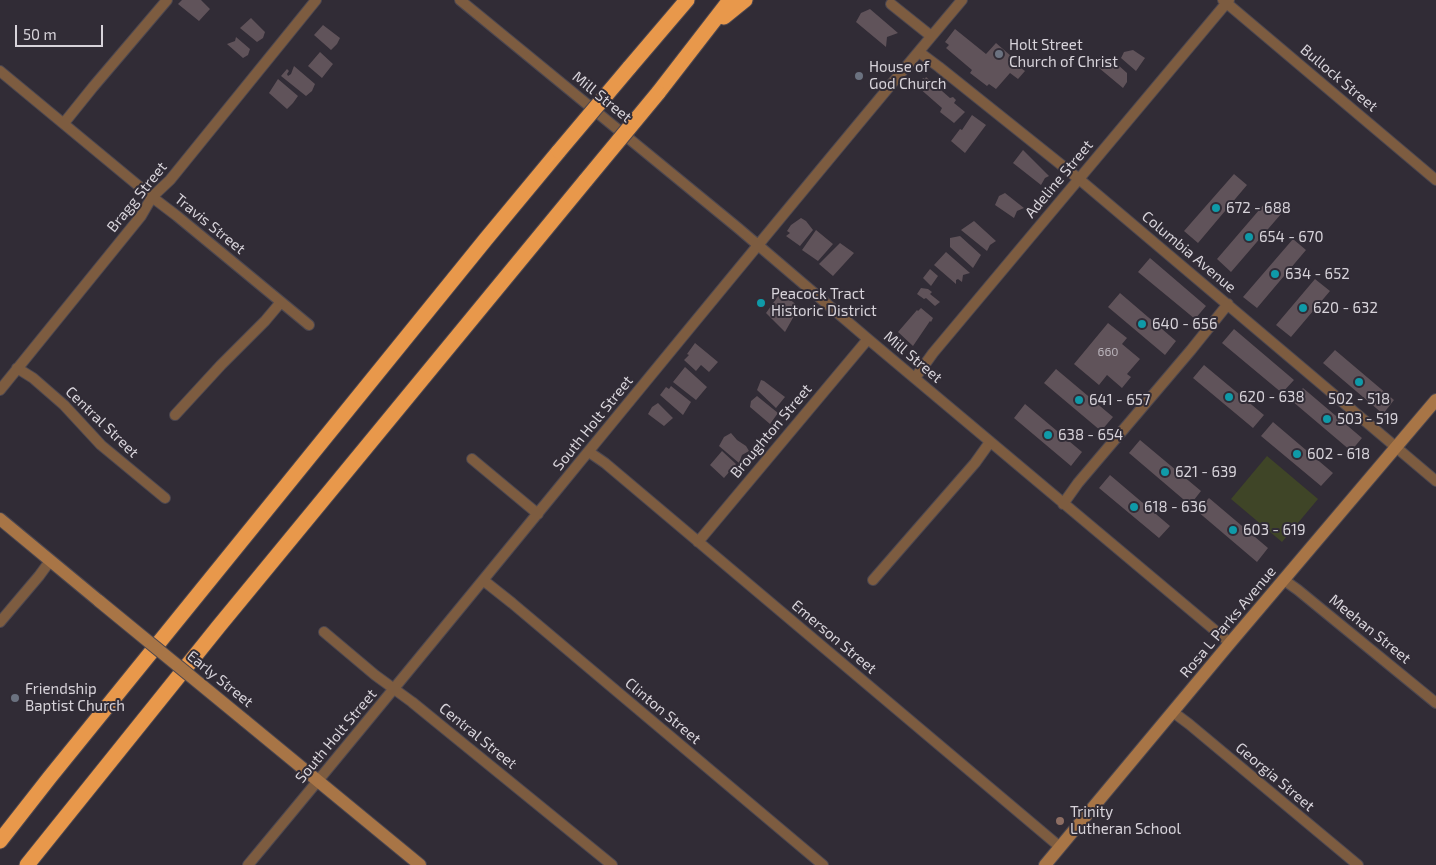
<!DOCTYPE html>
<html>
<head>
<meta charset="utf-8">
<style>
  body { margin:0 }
  #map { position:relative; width:1436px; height:865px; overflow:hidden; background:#312c36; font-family:"Exo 2",sans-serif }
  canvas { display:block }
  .scale { position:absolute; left:15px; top:25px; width:88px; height:22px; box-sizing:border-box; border:2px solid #d7d3da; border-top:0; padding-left:6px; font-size:15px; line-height:18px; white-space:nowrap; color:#d7d3da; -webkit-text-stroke:4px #312c36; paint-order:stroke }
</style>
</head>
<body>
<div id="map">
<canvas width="1436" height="865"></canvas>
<div class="scale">50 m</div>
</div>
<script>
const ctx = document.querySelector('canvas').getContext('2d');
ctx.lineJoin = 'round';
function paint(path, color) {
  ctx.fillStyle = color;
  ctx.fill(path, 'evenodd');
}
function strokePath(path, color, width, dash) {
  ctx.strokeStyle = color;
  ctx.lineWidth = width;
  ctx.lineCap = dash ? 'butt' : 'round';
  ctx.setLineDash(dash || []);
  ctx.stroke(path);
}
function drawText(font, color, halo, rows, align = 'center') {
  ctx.font = font + ' "Exo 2",sans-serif';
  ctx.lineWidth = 4;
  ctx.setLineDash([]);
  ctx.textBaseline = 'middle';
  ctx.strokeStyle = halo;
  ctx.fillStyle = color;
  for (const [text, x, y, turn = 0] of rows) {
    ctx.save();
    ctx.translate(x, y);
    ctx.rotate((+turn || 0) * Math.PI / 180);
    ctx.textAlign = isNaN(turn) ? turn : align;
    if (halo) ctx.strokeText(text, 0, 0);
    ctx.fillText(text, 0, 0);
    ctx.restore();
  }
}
const green = new Path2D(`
  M1267,456L1318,499L1282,542L1231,499Z`);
const building = new Path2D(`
  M182,0H201L210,9L199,21L178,4Z
  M870,9L898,33L887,37L886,47L856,22L861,13Z
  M251,18L265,32L263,38L257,42L240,28Z
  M323,25L340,38L337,44L331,50L314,35Z
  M955,29L986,54L996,43L1011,56L1009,59L1025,71L1018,79L1010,73L996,89L989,84L987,86L970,73L972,70L946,48L949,45L945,42Z
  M236,37L250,49L248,55L243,58L227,44L235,41Z
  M1133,50L1145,58L1136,71L1121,58L1124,52Z
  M320,52L333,64L322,78L308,66Z
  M1105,60L1117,64L1127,73V82L1123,88L1099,68L1101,63Z
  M294,66L315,84L312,91L306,96L281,76L287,69L289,71L287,74L288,76L291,74Z
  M926,77L950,98L953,97L956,100L954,103L965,112L954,123L940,112L942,108L918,87L923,78L925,79Z
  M278,79L298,96L293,103L287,109L269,93Z
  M972,115L986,125L965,153L951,141L960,129L962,130Z
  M1023,150L1049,176L1045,178L1041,185L1013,163Z
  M1234,174L1247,185L1198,243L1184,231Z
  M1005,193L1024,208L1017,211L1014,218L995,205L999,196Z
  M1266,202L1281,214L1231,272L1217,259Z
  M801,218L806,221L813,230L800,246L786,236L790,233L787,231L791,225Z
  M974,221L996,241L990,245L987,251L961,230Z
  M816,230L833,244L818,261L802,250Z
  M960,236L981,255L973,268L950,247V238Z
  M1293,239L1306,250L1257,308L1243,297Z
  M840,243L854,253L833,276L819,264Z
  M946,252L970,273L963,275L962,282L958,279L956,280V284L934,265Z
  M1150,258L1206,306L1195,319L1138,272Z
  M930,269L938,276L931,286L923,278Z
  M1315,279L1330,291L1291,337L1276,325Z
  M921,288L928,289L932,292L930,294L940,302L935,306L926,298L924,299L917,294Z
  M781,292L799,307L785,332L766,313Z
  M1120,293L1176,341L1165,355L1108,307Z
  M921,308L933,318L931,322L930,321L913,346L898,332L917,310L918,311Z
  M1108,323L1127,338L1122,344L1140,359L1127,374L1131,377L1122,388L1107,375L1099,385L1074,364Z
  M1234,329L1294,380L1282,393L1222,343Z
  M695,343L718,362L709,372L701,365L696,371L684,360L689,355L687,354Z
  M1335,350L1394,400L1383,414L1323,363Z
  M1204,365L1264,415L1253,428L1193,378Z
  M685,367L707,387L696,400L673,382Z
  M1056,369L1113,417L1101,431L1044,383Z
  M761,380L764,381L785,397L776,408L757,390Z
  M671,386L691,402L683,415L660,395L666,387L669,389Z
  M1303,388L1362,438L1351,451L1292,401Z
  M757,396L778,413L770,424L750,407L751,401Z
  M658,403L673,418L664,426L648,414L652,407Z
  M1025,404L1082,452L1071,466L1014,418Z
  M1273,422L1333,473L1321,486L1261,436Z
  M731,433L737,440L746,446L749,451L742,455L739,463L719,446L724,437Z
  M1140,440L1201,491L1190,505L1129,453Z
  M722,451L736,464L724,478L710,465Z
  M1110,475L1170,526L1159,538L1099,488Z
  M1209,498L1268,548L1257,562L1197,511Z`);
const street = new Path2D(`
  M460,0L738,228L868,339L1230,643
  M1223,0L1436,180
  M891,4L931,36
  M919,52L939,67L1079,179L1436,481
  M0,71L152,197L177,216L309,325
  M64,123L93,87L167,0
  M17,368L33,378L64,405L101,445L165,498
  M915,378L933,353L1229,0
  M0,390L141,216L152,197L170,180L316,0
  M175,415L221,365L265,321L281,302
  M589,452L605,463L1060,847
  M472,459L538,514
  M1063,504L1078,483L1191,350L1228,304
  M698,542L868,339
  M483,580L512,603L823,865
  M873,580L975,463L990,442
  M1284,580L1298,590L1436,703
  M0,622L39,576L50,561
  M324,632L375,675L412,702L612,865
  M1173,712L1189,724L1358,865
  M248,865C487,578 721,286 962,0`);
const secondary = new Path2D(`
  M0,519L99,601
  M244,720L420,865
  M1045,865L1230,643L1436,400`);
const highway = new Path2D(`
  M724,17L745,0
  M629,68L687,0
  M658,93L730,0
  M0,841L50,777L486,239L559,151
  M27,865L219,626L586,180`);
const secondaryBridge = new Path2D(`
  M99,601L244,720`);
const highwayBridge = new Path2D(`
  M559,151L629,68
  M586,180L658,93`);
const markers = [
  [999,54,5,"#6b7280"],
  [859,76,5,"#6b7280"],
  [1216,208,5,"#0f9aa8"],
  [1249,237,5,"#0f9aa8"],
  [1275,274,5,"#0f9aa8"],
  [761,303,5,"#0f9aa8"],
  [1303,308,5,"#0f9aa8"],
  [1142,324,5,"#0f9aa8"],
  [1359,382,5,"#0f9aa8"],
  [1229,397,5,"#0f9aa8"],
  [1079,400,5,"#0f9aa8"],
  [1327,419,5,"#0f9aa8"],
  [1048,435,5,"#0f9aa8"],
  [1297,454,5,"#0f9aa8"],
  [1165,472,5,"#0f9aa8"],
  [1134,507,5,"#0f9aa8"],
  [1233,530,5,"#0f9aa8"],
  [15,698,5,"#6b7280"],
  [1060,821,5,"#8d6e63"]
];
const numberNames = [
  ["660",1108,352]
];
const poiNames = [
  ["Holt Street",1009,45],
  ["Church of Christ",1009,62],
  ["House of",869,67],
  ["God Church",869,84],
  ["672 - 688",1226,208],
  ["654 - 670",1259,237],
  ["634 - 652",1285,274],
  ["Peacock Tract",771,294],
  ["Historic District",771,311],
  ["620 - 632",1313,308],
  ["640 - 656",1152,324],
  ["620 - 638",1239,397],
  ["502 - 518",1359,399,"center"],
  ["641 - 657",1089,400],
  ["503 - 519",1337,419],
  ["638 - 654",1058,435],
  ["602 - 618",1307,454],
  ["621 - 639",1175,472],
  ["618 - 636",1144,507],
  ["603 - 619",1243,530],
  ["Friendship",25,689],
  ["Baptist Church",25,706],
  ["Trinity",1070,812],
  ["Lutheran School",1070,829]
];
const streetNames = [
  ["Bullock Street",1339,78,40],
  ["Mill Street",602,97,39],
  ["Adeline Street",1059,179,-50],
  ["Bragg Street",137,197,-51],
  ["Travis Street",210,224,39],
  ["Columbia Avenue",1189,252,40],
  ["Mill Street",913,357,40],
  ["Central Street",102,422,44],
  ["South Holt Street",593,423,-51],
  ["Broughton Street",771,431,-50],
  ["Rosa L Parks Avenue",1228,622,-50],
  ["Meehan Street",1370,629,39],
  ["Emerson Street",834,637,40],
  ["Early Street",220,679,39],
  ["Clinton Street",663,711,40],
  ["South Holt Street",336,736,-50],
  ["Central Street",478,736,39],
  ["Georgia Street",1275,777,40]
];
paint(green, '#3f4527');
paint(building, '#60535a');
strokePath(street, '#4c4750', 12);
strokePath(secondary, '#4c4750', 14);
strokePath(highway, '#4c4750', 17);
strokePath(street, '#7d5c40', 10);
strokePath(secondary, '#a87546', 12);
strokePath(highway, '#e8984b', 15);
strokePath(secondaryBridge, '#4c4750', 14, []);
strokePath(highwayBridge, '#4c4750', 17, []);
strokePath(secondaryBridge, '#a87546', 12);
strokePath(highwayBridge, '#e8984b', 15);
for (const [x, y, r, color] of markers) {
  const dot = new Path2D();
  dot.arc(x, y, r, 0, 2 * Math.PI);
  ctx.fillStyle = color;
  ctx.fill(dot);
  strokePath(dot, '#312c36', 2);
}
drawText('12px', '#b9b3ba', null, numberNames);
drawText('15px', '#d7d3da', '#312c36', poiNames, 'left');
drawText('15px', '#d7d3da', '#312c36', streetNames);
</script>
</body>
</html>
